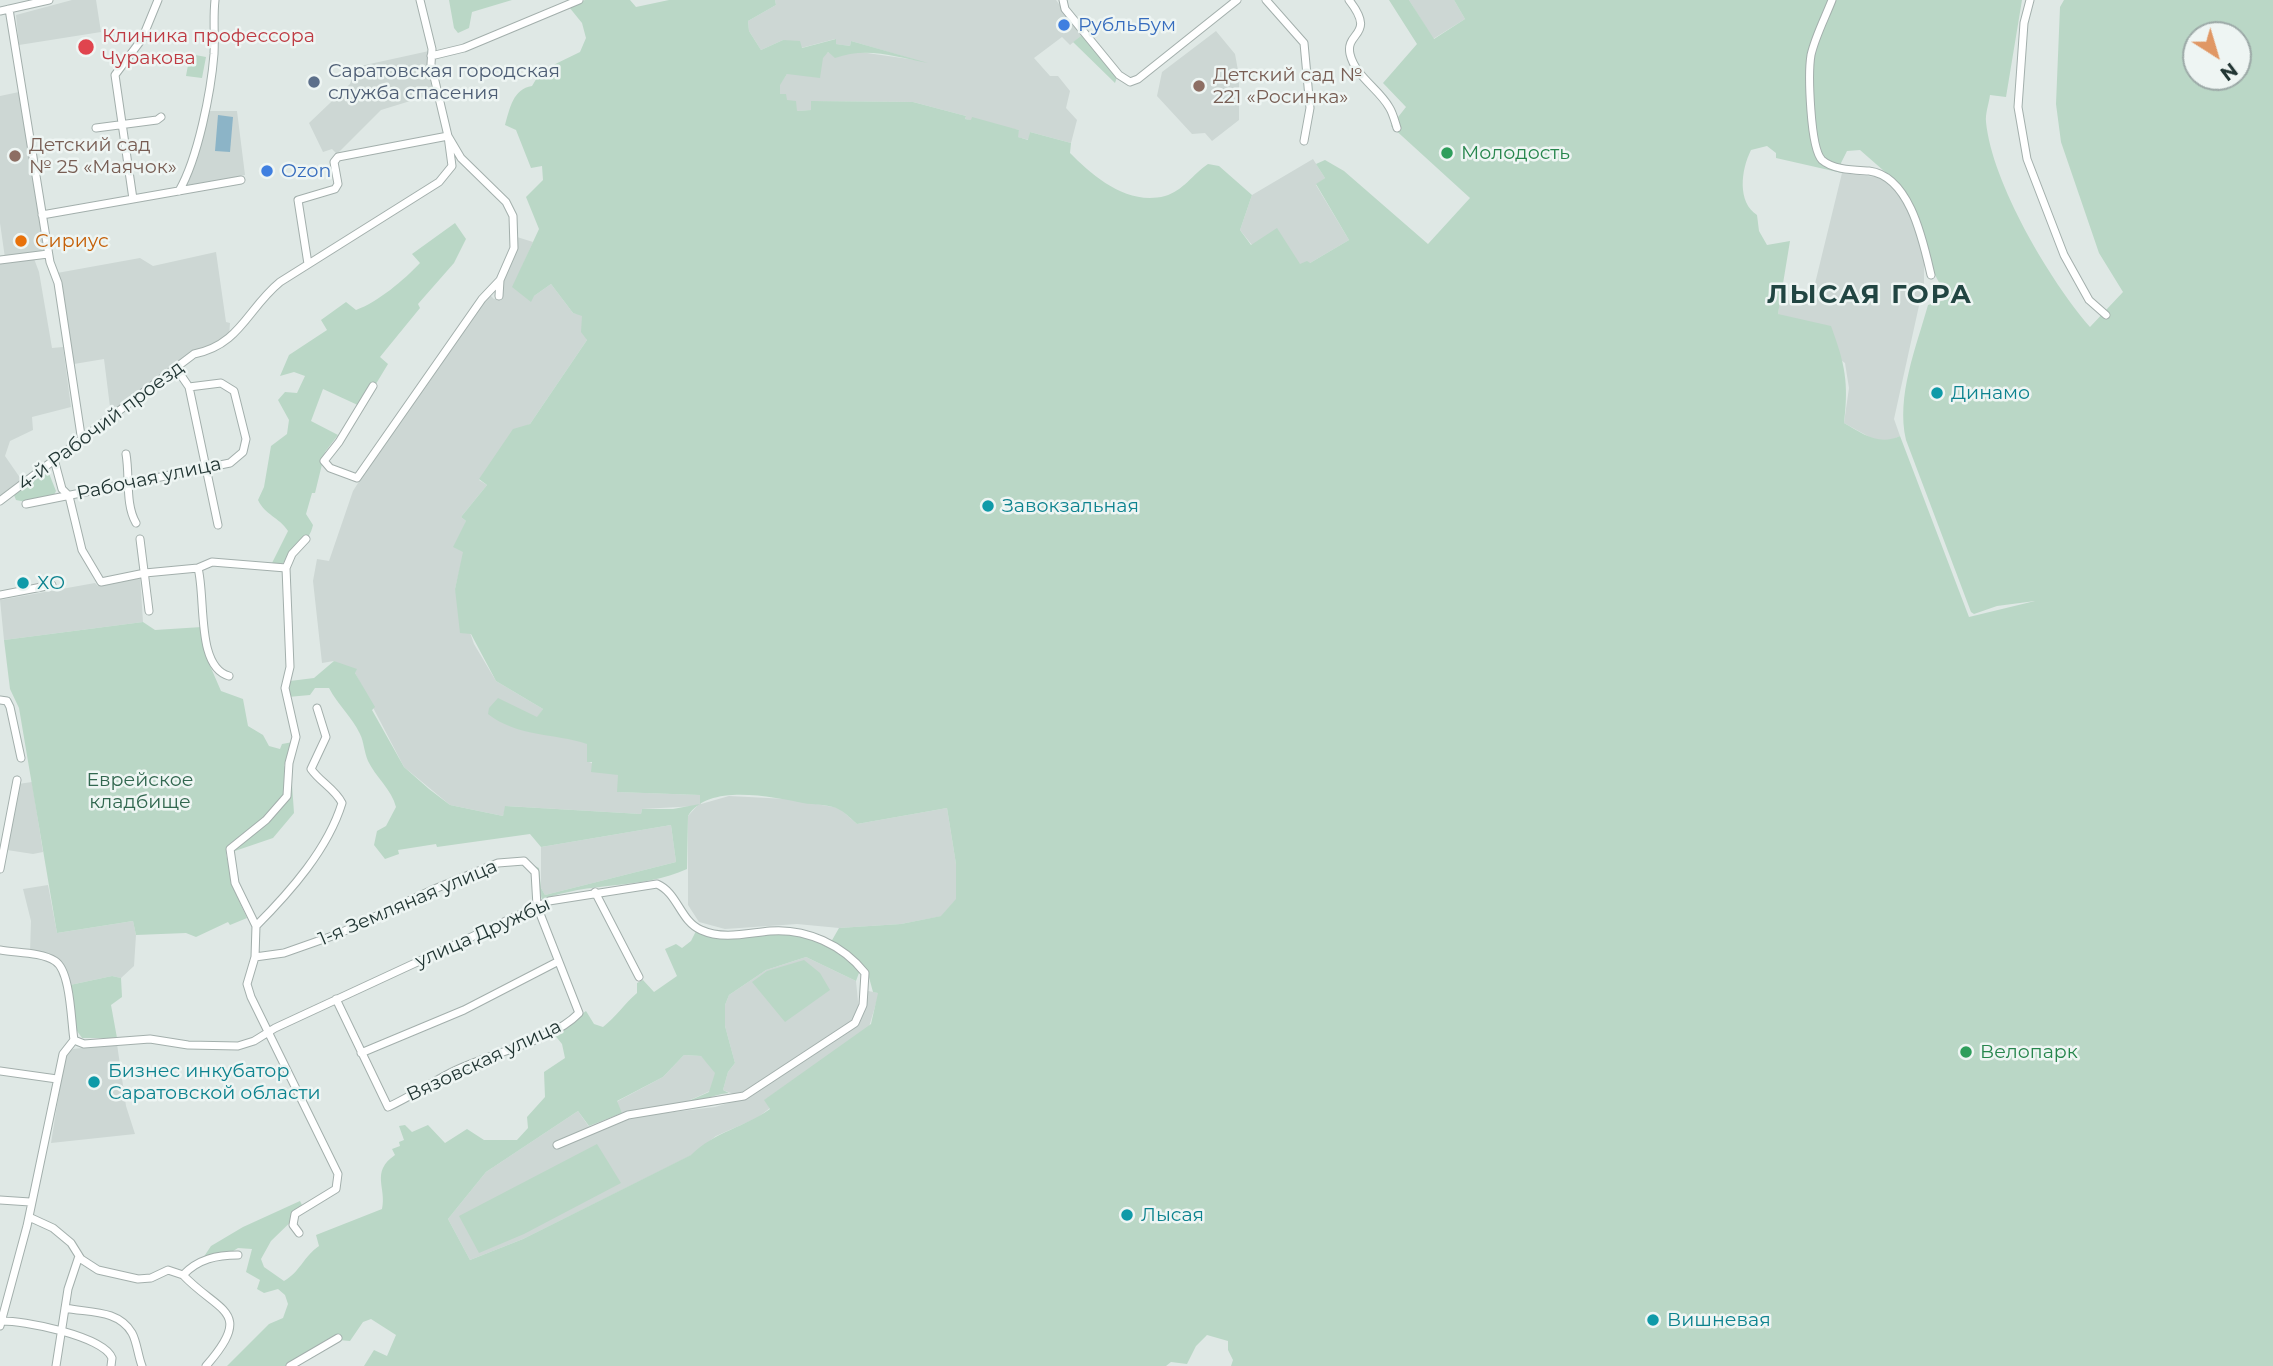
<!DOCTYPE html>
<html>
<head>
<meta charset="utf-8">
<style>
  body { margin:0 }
  #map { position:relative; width:2273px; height:1366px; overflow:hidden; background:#dfe8e5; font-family:Montserrat,sans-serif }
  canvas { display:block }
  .north { position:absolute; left:2182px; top:21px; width:70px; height:70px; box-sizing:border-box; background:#eef5f3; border:2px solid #9ca9a7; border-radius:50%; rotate:143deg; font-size:19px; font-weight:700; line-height:28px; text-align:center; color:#223634 }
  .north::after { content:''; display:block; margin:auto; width:24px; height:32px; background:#e09764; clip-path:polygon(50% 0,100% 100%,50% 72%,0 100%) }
</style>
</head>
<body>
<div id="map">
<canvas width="2273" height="1366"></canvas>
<div class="north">N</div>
</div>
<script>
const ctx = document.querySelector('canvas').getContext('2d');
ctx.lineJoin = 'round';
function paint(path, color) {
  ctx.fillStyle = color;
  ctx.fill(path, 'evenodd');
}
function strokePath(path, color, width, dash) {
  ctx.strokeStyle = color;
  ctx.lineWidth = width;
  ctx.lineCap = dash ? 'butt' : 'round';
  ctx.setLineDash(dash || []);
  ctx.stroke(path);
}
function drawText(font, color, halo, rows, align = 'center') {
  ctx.font = font + ' Montserrat,sans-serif';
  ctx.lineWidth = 5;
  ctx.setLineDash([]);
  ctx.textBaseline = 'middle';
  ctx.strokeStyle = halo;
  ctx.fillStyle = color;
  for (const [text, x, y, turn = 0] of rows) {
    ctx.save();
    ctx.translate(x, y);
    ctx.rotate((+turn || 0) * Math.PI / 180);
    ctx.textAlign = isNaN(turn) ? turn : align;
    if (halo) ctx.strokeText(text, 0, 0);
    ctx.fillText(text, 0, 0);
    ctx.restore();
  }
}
const built = new Path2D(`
  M72,0H96L101,32L19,45L16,15Z
  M775,0H1056L1082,35L1070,45L1062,37L1034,58L1050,76H1058L1070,91L1066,108L1077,120L1071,143L1030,132L1029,140L1017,137L1019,130L965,119L966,116L913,102L811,101V110L797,111L780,94V84L787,74L828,52L835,57L853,51L916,60L851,41L850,46L835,44V39L801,48L783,40L761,50L749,31L748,21L776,5Z
  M1409,0H1454L1465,19L1433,39Z
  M1216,31L1235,54L1239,76V120L1212,141L1205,133L1192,134L1157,96L1162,72Z
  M429,51L427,63L433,94L381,110L337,154L332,149L323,152L309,123L350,84L356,67Z
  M19,92L45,250L5,258L0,223V96Z
  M208,111H237L245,175L184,187Z
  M1313,159L1325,178L1316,185L1349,240L1310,263L1299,265L1252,245L1240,230L1252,195Z
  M1842,173L1884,178L1889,181L1912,215L1924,259V283L1894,419L1900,436L1888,442L1873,439L1844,423L1849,388L1845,363L1778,314L1780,299L1810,304Z
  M517,237L533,242L513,287L534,296L551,284L573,313L582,315L587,340L530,424L521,428L479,480L487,485L461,517L466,521L464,552L455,589L474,644L496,681L543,709L538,717L588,744L587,761L618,775V792L700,795L701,804L729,796L787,799L839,808L857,824L947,808L956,864V900L942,916L901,924L839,928L797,924L725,929L699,922L688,905V816L697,806L642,809L641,814L506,806L503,816L450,805L404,767L355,673L334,661L322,663L313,581L317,559L329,561L353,491L385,440L489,294L494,299L501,296L502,283Z
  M216,252L226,322L230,323L229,337L214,346L194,351L111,415L104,359L74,364L57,273L140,258L153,266Z
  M33,256L39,272L52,348L63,347L71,407L32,417L33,430L10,441L5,456L23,482L0,498V262Z
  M140,576L143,622L4,640L0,600L95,583L98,586Z
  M32,782L43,852L33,854L7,850L18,784Z
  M671,825L676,862L545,895L541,888V847Z
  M48,885L57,933L133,921L136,935L134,966L121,978L112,976L70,985L59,959L30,953L31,921L23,889Z
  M806,957L856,981L859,1012L852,1021L752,1090L736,1095L723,1090L728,1072L735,1063L725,1026V1005L729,995L766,970Z
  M868,991L879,993L869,1027L765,1100L770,1108L757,1118L716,1136L692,1155L523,1239L470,1260L448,1219L486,1172L578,1111L592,1131L623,1118L715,1107L735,1101L856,1024L861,1018Z
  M117,1044L126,1106L135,1134L51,1143L65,1055L73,1049Z
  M684,1055L701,1056L711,1065L716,1073L712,1090L675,1107L622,1113L616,1102L663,1077Z`);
const green = new Path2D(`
  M449,0H512L472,12L469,28L458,33L454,28Z
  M585,0H630L636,7L669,0H775L776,5L748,21L749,31L761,50L783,40L800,41L802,48L836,39V44L850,46L851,41L928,63C897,57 866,46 835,58L828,52L823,58L820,78L787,74L780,85V94H786L787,100L796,101L797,111L811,110V101L913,102L966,116L965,119L971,120L972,117L1019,130L1018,137L1028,140L1030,132L1071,143L1070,153C1093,176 1127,206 1165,196C1183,191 1193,174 1208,164L1219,166L1252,195L1240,230L1251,245L1277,228L1300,264L1307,261L1310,263L1349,240L1316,184L1325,178L1316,164L1325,160L1344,171L1428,244L1470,198L1391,126L1406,107L1383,83L1417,44L1389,0H1409L1434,39L1465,19L1454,0H2022L2006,97L1990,95C1989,103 1985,114 1986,122C1992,183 2050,281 2090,327L2123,292L2099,253L2061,142L2056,104L2060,7L2064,0H2273V1366H1231L1233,1360L1228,1350V1341L1207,1335L1196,1346L1187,1364L1171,1362L1166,1366H364L374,1350L387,1356L396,1335L371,1319L363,1322L350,1341L339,1340L287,1366H227L269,1324L283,1318L288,1304L285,1295L278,1289L264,1293L257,1289L260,1280L246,1272L252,1249L238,1248L222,1258H203L211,1246L243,1227L300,1201L304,1209L271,1241L261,1259L264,1267L284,1281C300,1272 304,1256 319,1246L316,1235L382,1209C387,1188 370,1172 395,1155L392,1149L400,1146L399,1142L404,1140L399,1126L405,1125L412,1132L428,1125L445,1143L467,1129L484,1140H517L528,1128L527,1117L545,1097L544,1072L565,1058L562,1044L554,1034L586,1011L594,1024L603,1027C616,1017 624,1004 637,993V983L643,980L654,992L677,976L665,949L676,944L682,948L691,941L696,931L703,934C769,933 807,923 860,970L856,981L806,957L766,970L729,995L725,1005V1026L735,1063L728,1072L723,1090L729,1093C709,1095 695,1105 675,1107L709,1092L715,1073L701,1056L684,1055L663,1077L617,1101L622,1113L589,1126L578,1111L486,1172L448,1219L470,1260L523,1239L691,1155C714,1132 745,1127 770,1109L764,1100L871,1024L878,993L873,992L867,970L831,942L839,928L901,924L941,916L956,899V864L947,808L857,824C852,820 846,813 840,810C831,804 814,805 803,803C772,797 708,783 688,816L687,869C642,890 588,881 542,900L533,865L539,868L541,888L545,895L676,862L671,825L541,847L530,834L437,847L436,844L398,850L399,854L385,859L374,845L377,831L386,826L396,807C392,790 375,776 368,761C364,752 364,742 360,734C352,717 338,705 329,688H315L310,695L288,697L290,681L314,678L334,661L357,669L355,673L375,707L372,710L404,767L429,789L450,805L503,816L505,806L641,814L642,809H673L700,804V795L617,792L618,775L591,772L592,762H587V744C554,733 517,737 488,714L489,708L498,698L537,717L543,709L496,681L471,634L460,633L455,589L463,552L453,547L466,521L461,517L487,485L479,479L513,429L530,424L587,340L581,332L582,316L573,313L551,284L534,296L531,302L512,287L539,229L526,197L543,180L542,166L531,168L516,130L505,125C510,108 513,89 532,86L541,71L580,52L586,38L582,23L569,7ZM2196,35H2238V77H2196ZM1767,146L1776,153V158L1842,173L1841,163L1847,151L1860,150L1892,178L1918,215L1935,275L1948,299L1928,305C1916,348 1896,396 1906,440L1971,612L1974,614L1997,606L2035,601L1969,617L1900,436C1879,446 1863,434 1844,423C1849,383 1845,364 1831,326L1778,314L1790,241L1767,245L1759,231L1757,215C1737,202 1741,170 1751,150Z
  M1082,35L1117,77L1115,83L1073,42Z
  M190,54L206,57L202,78L186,76Z
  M455,223L466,239L454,263L418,304L420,308L380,357L388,364L362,407L323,389L311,421L338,435L325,452L315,493H312L306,514L313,525C309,543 294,553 281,565H271L288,531C279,517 265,515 258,500L264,487L271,446L287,434L289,420L278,400L285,392L297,393L305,376L294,372L280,376L289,355L327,330L321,320L346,302L356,310C378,302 404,280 420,263L412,254Z
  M48,471L56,491L53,497L26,502L16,500L14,495Z
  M143,622L155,630L202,627L208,661L221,691L243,699L248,726L263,735L269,746L280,749L282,744L293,742L284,766L291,770L294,813L273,838L226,854L235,892L247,918L230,925L228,922L196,937L186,933L136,935L133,921L57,933L19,708L10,689L4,640Z
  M804,960L820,973L830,990L785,1022L752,982L767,971Z
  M112,976L121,978L122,997L111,1005L117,1038H82L75,1028L70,985Z
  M597,1144L621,1183L524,1234L479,1253L459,1216Z`);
const water = new Path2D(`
  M218,115L233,117L230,152L215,151Z`);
const minor = new Path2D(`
  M420,0L432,49L431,64L448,136L461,158L506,202L513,216L514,248L500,280L499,296
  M1063,0L1065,9L1119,75L1130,82L1138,79L1237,0
  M1266,0L1304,43L1310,108L1304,141
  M1349,0C1377,36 1345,31 1350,54C1355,76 1379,89 1389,107C1393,113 1395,122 1397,128
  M1832,0C1825,18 1815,37 1811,55C1808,73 1810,148 1822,160C1833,170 1855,170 1869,171C1910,176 1923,241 1931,275
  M2030,0L2024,23L2018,107L2027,159L2064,255L2089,300L2106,315
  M9,9L50,262L58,283L82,442
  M0,11L49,0
  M431,56L464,48L579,0
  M96,128L157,120L161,117
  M179,191C198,158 211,92 214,54C215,36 213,18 215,0
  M133,199L115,75L142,39L158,0
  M42,215L241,180
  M0,260L48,254
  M176,368L189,387L218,525
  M373,386L339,442L324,461L330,468L357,478L482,299L500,280
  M126,454C130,477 125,504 136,523
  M55,463L62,489L69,496L82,550L101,582L145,573L198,568L212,562L286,568
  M0,501L194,354C240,345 247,309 280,282L439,182L452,166L448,136L338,157L334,162L338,184L335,189L298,200L308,264
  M26,504L230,463L243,452L246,439L234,391L221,383L189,387
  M140,539L149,611
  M198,568C206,599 196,667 229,676
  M0,595L52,585
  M0,700L7,701L10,707L21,758
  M0,869L17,780
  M595,892L639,977
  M256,926L235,883L230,849L266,820L287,796L289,763L296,737L285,688L290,667L286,568L292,554L306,539
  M0,950C16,953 41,952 55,961C71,971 71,1022 74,1040
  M255,957L284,953L338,934L432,890L498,863L524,861L535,872L537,906L579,1013C550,1043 488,1053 450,1073C429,1084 410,1097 388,1107L336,999
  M74,1040L84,1044L150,1039L188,1045L238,1046L254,1041L275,1028L549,901L657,884C678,893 680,921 701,930C723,940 748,933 770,931C806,928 843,945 865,973L863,1005L855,1023L744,1096L628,1115L557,1145
  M361,1053L464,1010L557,962
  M0,1071L57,1079
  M0,1200L30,1202
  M29,1217L53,1228L71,1243L81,1259L98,1270L138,1279L151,1278L168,1270L183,1275C198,1259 217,1255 238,1255
  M299,1233L293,1225L295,1214L336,1189L338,1174L251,997L247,984L255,957L256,926C290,892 328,849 342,803C335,789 320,782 311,769L326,737L317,708
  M183,1275C219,1313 255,1310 206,1366
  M65,1308C88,1313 118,1309 132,1333C137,1342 138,1356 142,1366
  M0,1321C22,1320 104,1336 112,1358L111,1366
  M0,1326L27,1226L63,1054L74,1040
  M56,1366L68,1289L79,1256
  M290,1366L338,1338`);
const markers = [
  [1064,25,7,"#3f7fe0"],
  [86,47,9,"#e0444e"],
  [314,82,7,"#5c6f8a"],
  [1199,86,7,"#8d6e63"],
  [1447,153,7,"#2e9e5b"],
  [15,156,7,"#8d6e63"],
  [267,171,7,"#3f7fe0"],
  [21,241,7,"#e8710a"],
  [1937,393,7,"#0f9aa8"],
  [988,506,7,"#0f9aa8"],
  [23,583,7,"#0f9aa8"],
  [1966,1052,7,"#2e9e5b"],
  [94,1082,7,"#0f9aa8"],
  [1127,1215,7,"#0f9aa8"],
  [1653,1320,7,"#0f9aa8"]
];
const shopNames = [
  ["РубльБум",1078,25],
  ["Ozon",281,171]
];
const healthNames = [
  ["Клиника профессора",102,36],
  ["Чуракова",102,58]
];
const serviceNames = [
  ["Саратовская городская",328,71],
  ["служба спасения",328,93]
];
const educationNames = [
  ["Детский сад №",1213,75],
  ["221 «Росинка»",1213,97],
  ["Детский сад",29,145],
  ["№ 25 «Маячок»",29,167]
];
const leisureNames = [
  ["Молодость",1461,153],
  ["Велопарк",1980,1052]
];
const foodNames = [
  ["Сириус",35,241]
];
const cultureNames = [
  ["Динамо",1951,393],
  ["Завокзальная",1002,506],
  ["ХО",37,583],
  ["Бизнес инкубатор",108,1071],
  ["Саратовской области",108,1093],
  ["Лысая",1141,1215],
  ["Вишневая",1667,1320]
];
const streetNames = [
  ["4-й Рабочий проезд",101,426,-37],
  ["Рабочая улица",149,479,-12],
  ["1-я Земляная улица",408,903,-23],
  ["улица Дружбы",483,933,-24],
  ["Вязовская улица",484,1061,-25]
];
const parkNames = [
  ["Еврейское",140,780],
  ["кладбище",140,802]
];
const districtNames = [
  ["ЛЫСАЯ ГОРА",1870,295]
];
paint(built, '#cdd7d4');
paint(green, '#bad7c6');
paint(water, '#8cb4c7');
strokePath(minor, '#a3afac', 9);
strokePath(minor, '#fff', 7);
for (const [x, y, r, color] of markers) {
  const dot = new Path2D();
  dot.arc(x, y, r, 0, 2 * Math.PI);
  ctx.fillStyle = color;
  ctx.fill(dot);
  strokePath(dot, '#eef5f3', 2.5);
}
drawText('19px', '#366cbe', '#eef5f3', shopNames, 'left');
drawText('19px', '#be3a42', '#eef5f3', healthNames, 'left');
drawText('19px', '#4e5e75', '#eef5f3', serviceNames, 'left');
drawText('19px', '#785e54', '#eef5f3', educationNames, 'left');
drawText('19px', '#27864d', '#eef5f3', leisureNames, 'left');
drawText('19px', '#c56008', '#eef5f3', foodNames, 'left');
drawText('19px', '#0d838f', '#eef5f3', cultureNames, 'left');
drawText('19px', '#223634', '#eef5f3', streetNames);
drawText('19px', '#31674f', '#eef5f3', parkNames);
ctx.letterSpacing = '2px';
drawText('bold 26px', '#214542', '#eef5f3', districtNames);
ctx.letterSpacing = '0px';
</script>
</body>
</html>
